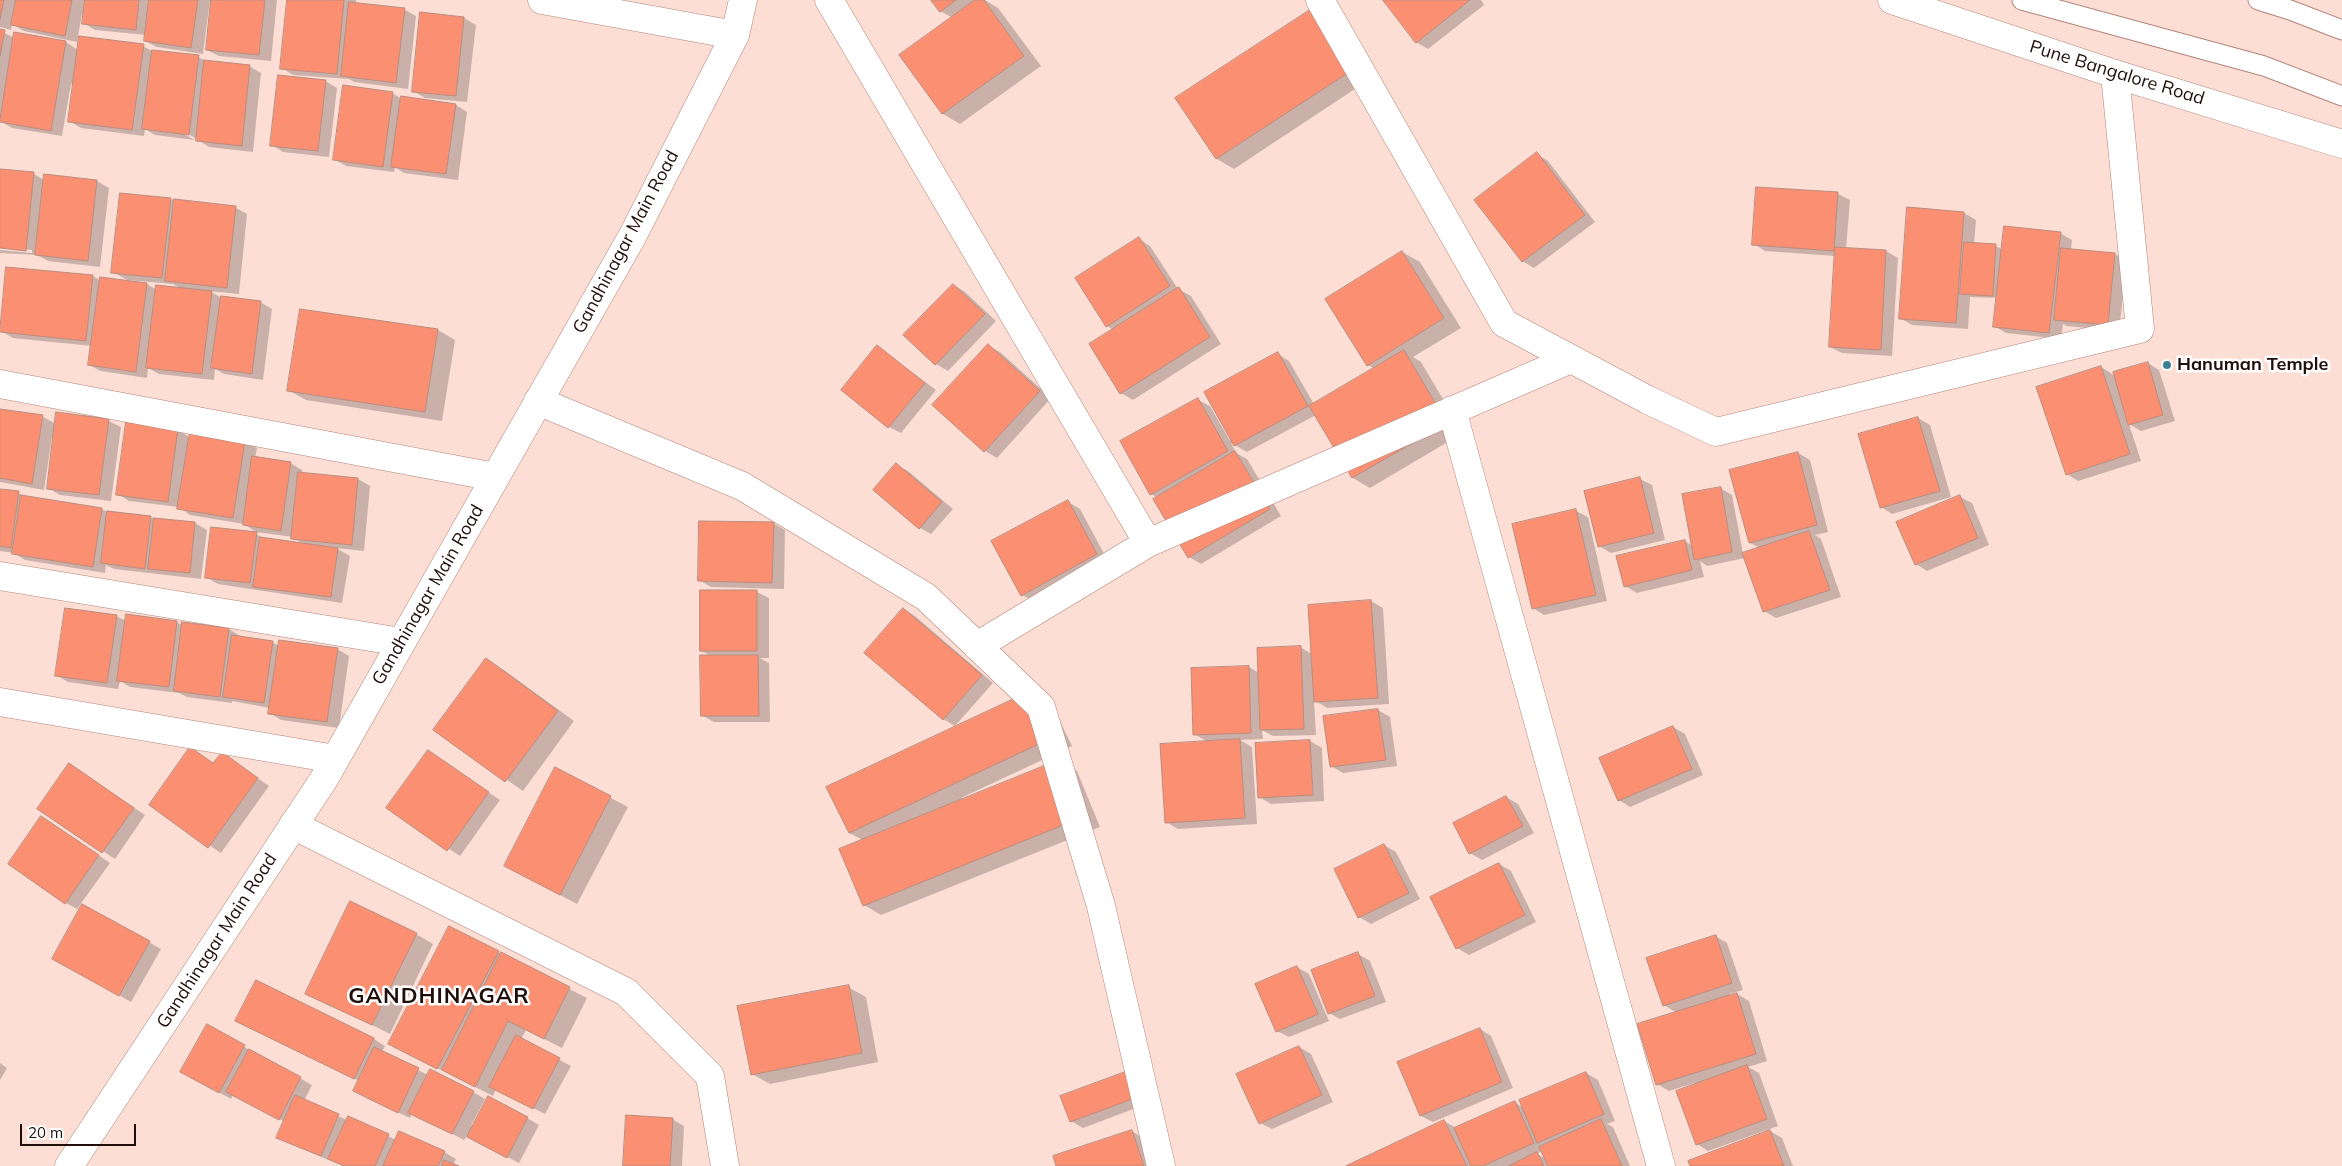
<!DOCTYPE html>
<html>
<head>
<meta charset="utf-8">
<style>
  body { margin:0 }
  #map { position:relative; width:2342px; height:1166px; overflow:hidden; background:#fcded5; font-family:Mulish,sans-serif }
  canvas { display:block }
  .scale { position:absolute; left:20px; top:1124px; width:116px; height:22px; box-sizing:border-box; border:2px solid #1f0e0a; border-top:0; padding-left:6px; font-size:15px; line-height:18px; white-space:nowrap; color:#1f0e0a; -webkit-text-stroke:4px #fff; paint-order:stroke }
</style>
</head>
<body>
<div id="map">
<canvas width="2342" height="1166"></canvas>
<div class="scale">20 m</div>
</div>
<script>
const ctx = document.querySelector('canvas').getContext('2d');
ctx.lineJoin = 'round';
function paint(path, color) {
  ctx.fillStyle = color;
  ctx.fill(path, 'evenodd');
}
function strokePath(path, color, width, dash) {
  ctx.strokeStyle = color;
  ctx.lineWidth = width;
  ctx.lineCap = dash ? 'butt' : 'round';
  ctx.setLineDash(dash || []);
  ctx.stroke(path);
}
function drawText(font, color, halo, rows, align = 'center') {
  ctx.font = font + ' Mulish,sans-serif';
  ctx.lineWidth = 5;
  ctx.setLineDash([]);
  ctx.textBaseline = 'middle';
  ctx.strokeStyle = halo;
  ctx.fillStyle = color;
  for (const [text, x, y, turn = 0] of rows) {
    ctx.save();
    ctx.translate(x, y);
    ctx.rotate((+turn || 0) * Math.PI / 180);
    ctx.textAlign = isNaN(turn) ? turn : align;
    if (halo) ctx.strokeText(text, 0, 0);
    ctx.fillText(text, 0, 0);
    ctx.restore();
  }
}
const shadow = new Path2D(`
  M0,0H210L203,54L157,47L145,41L146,35L95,30L83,23L84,14H82L77,42L24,31L12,24L11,30L0,27Z
  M211,0H277L271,61L219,56L207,50Z
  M288,0H356V4L405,10L416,16L408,89L354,82L349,79L293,75L282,68Z
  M932,0H985L998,8L1041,66L960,124L943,114L901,56L953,18L940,11Z
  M1385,0H1481L1484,5L1428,49L1416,42Z
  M1316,7L1373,77L1234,169L1217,159L1176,99Z
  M464,18L476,25L467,102L425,98L413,91Z
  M0,31L15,38L16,34L66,42L78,50L143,46L152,51L198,57L208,62L249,66L261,73L253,152L209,147L184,131L182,133L195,140L155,135L145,129L144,136L81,128L69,121L74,85L71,84L62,136L12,128L0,121Z
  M325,81L337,88L329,157L283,152L272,145Z
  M392,93L402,99L456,105L467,112L458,180L404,173L395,167L394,172L346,166L334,159Z
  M1537,154L1548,161L1595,222L1534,268L1522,261Z
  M0,170L34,174L44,180L45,176L97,181L109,188L100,267L48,261L37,255L0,253V250L32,253V250L0,247Z
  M1757,188L1838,194L1850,200L1846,249L1886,251L1898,258L1892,356L1842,353L1830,347L1835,256L1765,251L1754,244Z
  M171,199L175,202L236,208L247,214L239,294L209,291L222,298L260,302L272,309L263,380L224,374L215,369L214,380L159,374L148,368L147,378L101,371L89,365L92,346L13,338L1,331L93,276L101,281V278L147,284L157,290L181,289L173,284L127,280L113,272Z
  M1908,208L1964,213L1976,220L1974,244L1996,246L2003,250L2060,233L2072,240L2071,250L2115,254L2127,261L2119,331L2067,326L2063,324L2061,339L2006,333L1994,326L1998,298L1970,297L1968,329L1912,325L1900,318Z
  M1139,239L1150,246L1178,289L1191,296L1221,344L1133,400L1121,393L1090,344L1114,330L1107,326Z
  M1402,252L1420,262L1461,328L1413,357L1421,362L1463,433L1370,488L1353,478L1316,415L1247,452L1231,443L1236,453L1247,459L1281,516L1201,564L1189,557L1155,499L1158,498L1151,494L1198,400L1210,406L1230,441L1278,354L1289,361L1314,404L1375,369L1368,365Z
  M954,285L965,292L996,321L948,371L936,364L905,335Z
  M438,330L455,340L442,421L306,400L288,390Z
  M877,346L936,390L901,433L889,427L843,390Z
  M988,346L1000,352L1051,398L997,458L985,451L934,405Z
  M2148,363L2159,370L2175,421L2141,431L2129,424L2141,461L2078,481L2067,474L2101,367L2115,376Z
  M0,410L43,417L56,424L57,414L109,421L121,427L111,501L60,495L48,488L55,437H52L44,490L0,482Z
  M1918,418L1930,425L1951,497L1892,514L1881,507Z
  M178,430L191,438L245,442L257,448L255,458L290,463L302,470V474L358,479L370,486L364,551L336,548L350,556L342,603L218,584L206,577L256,534L265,539L303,544L293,537L256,532L244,524L190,515L179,507L129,501L118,494Z
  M1798,453L1810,460L1828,532L1815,535L1821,539L1841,597L1776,618L1764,611L1745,558L1707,566L1700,561L1704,577L1637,593L1625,586L1685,541L1693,546L1720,488L1732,495L1743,554L1760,548L1750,543Z
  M896,465L908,471L953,509L931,534L920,528Z
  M1640,479L1652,485L1665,540L1611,553L1599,546Z
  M0,490L18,493L27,497L102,509L107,512L195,523L207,530L201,579L114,569L106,565L105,573L25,560L14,553L0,551Z
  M1960,497L1972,503L1989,545L1927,571L1916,564Z
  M1068,502L1080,509L1108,561L1033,601L1022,595Z
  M1576,511L1588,517L1607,601L1544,615L1533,608Z
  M773,523L785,530L784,589L711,587L699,580Z
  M701,592H757L769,598V658H760L769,663L770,722H714L703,716L711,656L701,651Z
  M1371,601L1383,608L1389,704L1327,708L1314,700L1316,735L1273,736L1262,730L1263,739L1240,740L1252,747L1257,824L1178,829L1166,822L1208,742L1194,734L1249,667L1259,673L1300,647L1312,654Z
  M904,609L915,616L993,683L955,726L943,719Z
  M116,616L126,621L127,616L177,622L183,626L229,629L240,636V638L272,642L279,646L337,649L349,656L339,728L281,720L270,713V708L232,701V703L187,697L179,693L130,687L120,681L118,689L68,682L56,675Z
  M486,660L504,670L574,721L523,791L435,730Z
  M1050,701L1072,746L961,798L962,800L1059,761L1077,771L1100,827L881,915L864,905L863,840L849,833Z
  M1378,710L1390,717L1397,766L1343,773L1331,766Z
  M1673,727L1685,734L1703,775L1630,807L1619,800Z
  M1310,741L1322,748L1324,801L1271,804L1259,797Z
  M428,752L500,800L460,856L388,808Z
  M222,753L269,786L221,853L150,805L214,764Z
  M69,764L145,815L115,859L39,809Z
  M556,769L628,807L577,904L522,875Z
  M1506,797L1518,804L1534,833L1482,860L1470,853Z
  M53,824L110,863L77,909L66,903Z
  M1384,845L1396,852L1420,899L1371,924L1359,917Z
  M1499,864L1511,871L1536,922L1469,955L1457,948Z
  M83,905L161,949L131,1002L54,958Z
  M450,928L587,998L562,1048L526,1030L521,1039L571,1066L545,1114L496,1089L493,1096L407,1053Z
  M416,934L433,944L390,1034L307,993Z
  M1715,936L1727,943L1743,990L1729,994L1730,997L1737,994L1749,1001L1767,1061L1748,1067L1759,1073L1778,1126L1708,1151L1697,1144L1695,1083L1669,1091L1657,1084L1677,1013L1664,1005Z
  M1358,954L1370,961L1386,1002L1340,1019L1329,1013Z
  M1297,967L1309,974L1329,1021L1289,1037L1277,1031Z
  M256,982L374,1039L385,1046L382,1052L428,1075L473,1092L485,1099L471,1126L527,1118L539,1125L519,1163L467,1136L464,1140L412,1113L410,1118L366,1098L359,1081L249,1027Z
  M848,987L866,997L878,1062L770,1084L752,1074Z
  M207,1026L312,1085L304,1101L347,1120L348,1117L396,1140L444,1152L456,1159L453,1165L456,1166H343L290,1144L278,1137L285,1122L233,1095L231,1099L182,1072Z
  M1480,1029L1491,1036L1513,1088L1433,1122L1421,1116Z
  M1299,1047L1311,1054L1333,1102L1272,1129L1260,1123Z
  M0,1063L7,1068L0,1080Z
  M1586,1073L1598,1080L1615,1121L1607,1124L1613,1127L1630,1166H1349L1444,1121L1456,1128L1515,1102L1523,1108ZM1542,1151L1546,1159L1537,1154Z
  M1062,1097L1160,1099L1083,1128L1071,1121Z
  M672,1119L684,1126L682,1166H625Z
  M1132,1131L1143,1138L1153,1166H1058Z
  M1770,1131L1782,1138L1793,1166H1691Z`);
const building = new Path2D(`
  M0,0H4L0,19Z
  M16,0H72L65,36L11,25Z
  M85,0H139L136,30L82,24Z
  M149,0H198L191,48L144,41Z
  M211,0H265L259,55L206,50Z
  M287,0H344L337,74L280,69Z
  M931,0H956L940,12Z
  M975,0H984L1024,56L942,114L899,55Z
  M1383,0H1470L1416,43Z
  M349,2L405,8L396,83L341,76Z
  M1316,6L1357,67L1216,159L1175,98Z
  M420,12L464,17L456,96L412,92Z
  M0,29L5,30L0,56Z
  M14,32L66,41L51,131L0,122Z
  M79,36L144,44L132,130L68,122Z
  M152,50L199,55L189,135L142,129Z
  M204,60L250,65L242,146L196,141Z
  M278,75L326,80L318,151L270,146Z
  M343,85L393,92L383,167L333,160Z
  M401,96L456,104L446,174L391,167Z
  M1537,152L1585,215L1522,262L1474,200Z
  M0,169L34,172L26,251L0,248Z
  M44,174L97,180L88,261L35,255Z
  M1756,187L1838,192L1834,251L1752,245Z
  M120,193L171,198L162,278L111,273Z
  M174,199L236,206L227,288L165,281Z
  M1907,207L1964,212L1956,323L1899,319Z
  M2004,226L2061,232L2049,333L1993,327Z
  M1139,237L1170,286L1106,327L1075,278Z
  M1964,242L1996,244L1993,296L1960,294Z
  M1835,247L1886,250L1881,350L1829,347Z
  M2061,248L2115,253L2108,325L2054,320Z
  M1402,251L1444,318L1367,366L1325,299Z
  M6,267L93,275L86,341L0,332Z
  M100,277L147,283L136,372L88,365Z
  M953,284L985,314L935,365L903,335Z
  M156,285L212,291L202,374L146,368Z
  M1179,287L1210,337L1120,394L1089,344Z
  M221,296L261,301L252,374L211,368Z
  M300,309L438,329L425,412L287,391Z
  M988,344L1040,391L984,452L932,405Z
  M877,345L925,383L888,428L841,390Z
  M1404,350L1447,423L1352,478L1309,406Z
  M1278,352L1308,406L1234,446L1204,392Z
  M2148,362L2163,415L2128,425L2113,372Z
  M2101,366L2130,454L2066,475L2036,387Z
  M1198,398L1228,451L1150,495L1120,441Z
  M0,409L43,415L32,484L0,478Z
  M56,412L109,419L99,495L47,489Z
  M1918,417L1940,491L1880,508L1858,434Z
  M126,422L178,429L168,502L116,495Z
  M190,432L245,441L233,518L177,509Z
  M1235,451L1270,509L1188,558L1153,499Z
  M1798,452L1817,525L1749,543L1729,470Z
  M252,456L291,462L281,531L243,525Z
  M896,463L942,502L919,529L873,490Z
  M298,472L358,478L352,545L291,539Z
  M1640,477L1654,533L1598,547L1584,491Z
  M1721,487L1732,552L1694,560L1682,494Z
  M0,489L19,491L11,548L0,546Z
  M21,495L102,508L93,567L12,554Z
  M1960,495L1978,538L1915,565L1896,522Z
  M1068,500L1097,554L1021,596L991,541Z
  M1576,509L1596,595L1532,609L1512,524Z
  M107,511L151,516L145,569L101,563Z
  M154,518L195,522L190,573L148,569Z
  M699,521L774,522L772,583L698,581Z
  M211,527L257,532L250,583L205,578Z
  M1809,531L1830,590L1763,612L1742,553Z
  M260,537L338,548L331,597L253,587Z
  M1685,540L1692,570L1624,587L1616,556Z
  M700,590H757V651H700Z
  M1371,600L1378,698L1314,702L1308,605Z
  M65,608L117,615L107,683L55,676Z
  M903,608L982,675L943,720L864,653Z
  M126,614L177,621L169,687L117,681Z
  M182,622L229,628L220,697L174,691Z
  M232,635L273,641L264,703L223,697Z
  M279,640L338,648L327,722L268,714Z
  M1301,646L1304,729L1260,730L1257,648Z
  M700,655H758L759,716H701Z
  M486,658L558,711L505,782L433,730Z
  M1249,666L1251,733L1193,735L1191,668Z
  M1033,690L1056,736L849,833L826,787Z
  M1378,709L1386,760L1330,767L1323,716Z
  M1673,726L1692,769L1618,801L1599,758Z
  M1240,739L1245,818L1165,823L1160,744Z
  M1310,740L1313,795L1258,798L1255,743Z
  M190,747L213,763L222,752L258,778L208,848L149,805Z
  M428,750L489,792L447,851L386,808Z
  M1059,760L1083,817L863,906L839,849Z
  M69,763L134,808L102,853L37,809Z
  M555,767L611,796L560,895L504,866Z
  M1506,796L1523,826L1469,854L1453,823Z
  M41,816L99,855L65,904L8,864Z
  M1384,844L1409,893L1358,918L1334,869Z
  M1499,863L1525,915L1456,949L1430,897Z
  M350,901L417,933L372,1025L305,994Z
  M82,904L150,941L119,996L52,959Z
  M449,926L499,951L437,1069L388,1044Z
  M1716,935L1732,983L1663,1006L1646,958Z
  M501,952L570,987L544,1039L508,1021L475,1087L442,1070Z
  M1358,952L1375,996L1328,1014L1311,970Z
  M1297,966L1318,1014L1276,1032L1255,984Z
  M256,980L374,1038L354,1079L235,1021Z
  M849,985L862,1053L751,1075L737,1006Z
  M1737,993L1756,1054L1656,1085L1637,1024Z
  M207,1024L245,1045L219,1093L180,1072Z
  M1480,1028L1502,1082L1420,1116L1397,1062Z
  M516,1035L560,1058L533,1109L489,1087Z
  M1299,1046L1322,1095L1259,1124L1236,1074Z
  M374,1047L419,1068L398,1113L353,1091Z
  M249,1049L301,1077L279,1120L226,1092Z
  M1747,1065L1767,1119L1696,1145L1676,1091Z
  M1139,1067L1149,1093L1070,1122L1060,1096Z
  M430,1069L474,1091L452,1134L408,1113Z
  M1586,1072L1604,1114L1537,1143L1519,1100Z
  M295,1095L339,1114L321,1156L276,1138Z
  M488,1096L528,1117L507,1158L467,1137Z
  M1515,1101L1534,1143L1483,1166H1471L1454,1128Z
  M626,1115L673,1118L670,1166H623Z
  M348,1116L389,1134L375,1166H344L328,1159Z
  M1601,1119L1622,1166H1548L1539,1147Z
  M1444,1120L1467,1166H1346Z
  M1132,1130L1144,1166H1056L1053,1156Z
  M1770,1130L1784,1166H1690L1688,1161Z
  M399,1131L445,1151L438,1166H383Z
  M1537,1152L1544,1166H1509Z
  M444,1160L459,1166H442Z`);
const lane = new Path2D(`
  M2022,0L2264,66L2342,96
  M2258,0L2290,10L2342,30`);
const street = new Path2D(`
  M542,0L735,35
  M829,0L1148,543
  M1320,0L1504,323L1648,400L1716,432L2140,329L2115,74
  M0,384L495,477
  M538,401L742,486L926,597L1041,707L1101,906L1161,1166
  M1452,410L1661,1166
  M0,576L401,642
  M977,646L1148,543L1571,359
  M0,702L335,759
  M293,825L626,992L710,1076L725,1166`);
const secondary = new Path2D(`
  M69,1166L324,779L633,235L735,35L743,0`);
const primary = new Path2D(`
  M1892,0L2115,74L2342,144`);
const markers = [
  [2167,365,5,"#3d7f90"]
];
const streetNames = [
  ["Pune Bangalore Road",2117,73,17],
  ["Gandhinagar Main Road",626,242,-62],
  ["Gandhinagar Main Road",428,595,-60],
  ["Gandhinagar Main Road",217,941,-57]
];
const poiNames = [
  ["Hanuman Temple",2177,365]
];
const districtNames = [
  ["GANDHINAGAR",439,996]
];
paint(shadow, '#0003');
paint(building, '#fa8f71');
strokePath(building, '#ba8c7f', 1);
strokePath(lane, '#b38578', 21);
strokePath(street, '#b38578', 29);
strokePath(secondary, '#b38578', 29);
strokePath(primary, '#b38578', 29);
strokePath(lane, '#fff', 19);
strokePath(street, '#fff', 28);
strokePath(secondary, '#fff', 28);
strokePath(primary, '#fff', 28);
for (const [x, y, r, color] of markers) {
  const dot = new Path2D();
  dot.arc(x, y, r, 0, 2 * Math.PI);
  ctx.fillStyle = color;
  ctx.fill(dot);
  strokePath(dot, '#fff', 2);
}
drawText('18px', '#1f0e0a', '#fff', streetNames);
drawText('bold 18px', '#1f0e0a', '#fff', poiNames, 'left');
ctx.letterSpacing = '1px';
drawText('bold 22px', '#1f0e0a', '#fff', districtNames);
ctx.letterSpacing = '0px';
</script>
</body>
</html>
